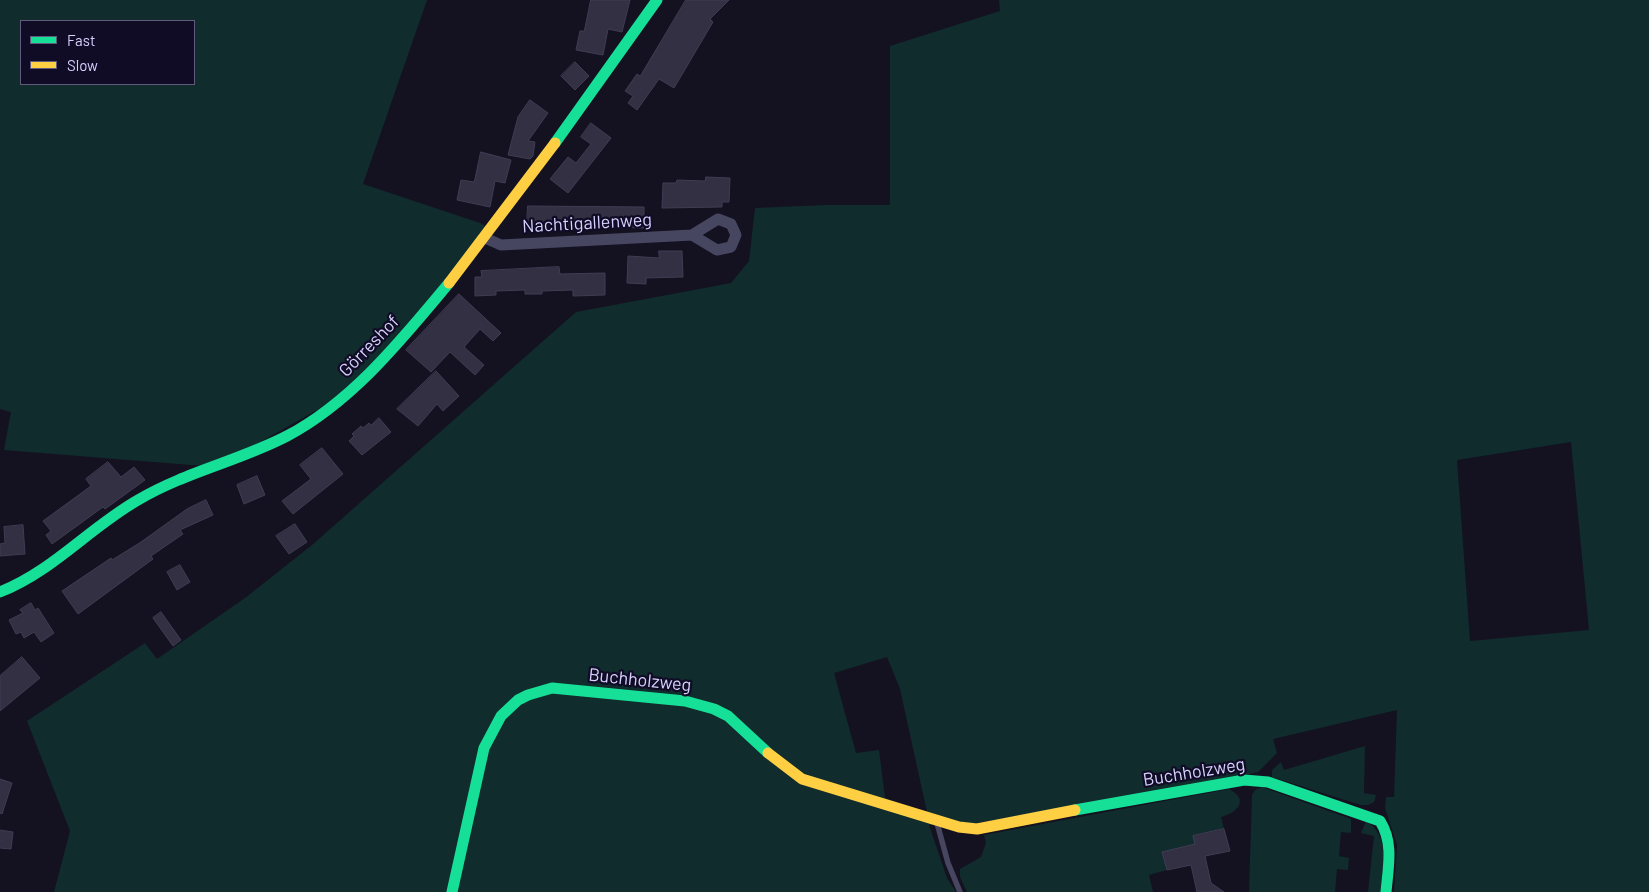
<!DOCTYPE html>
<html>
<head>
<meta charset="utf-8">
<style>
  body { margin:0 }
  #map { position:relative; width:1649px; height:892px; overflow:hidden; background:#141220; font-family:Barlow,sans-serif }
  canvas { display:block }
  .legend { position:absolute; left:20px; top:20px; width:175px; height:65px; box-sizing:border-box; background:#110c26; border:1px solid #605b7d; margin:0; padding:6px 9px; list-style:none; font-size:15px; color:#d6d1ff }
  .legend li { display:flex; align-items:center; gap:10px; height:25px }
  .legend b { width:25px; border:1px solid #605b7d }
</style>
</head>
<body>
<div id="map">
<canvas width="1649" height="892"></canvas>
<ul class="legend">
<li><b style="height:6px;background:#16e098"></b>Fast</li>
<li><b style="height:6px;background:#ffcf43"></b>Slow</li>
</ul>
</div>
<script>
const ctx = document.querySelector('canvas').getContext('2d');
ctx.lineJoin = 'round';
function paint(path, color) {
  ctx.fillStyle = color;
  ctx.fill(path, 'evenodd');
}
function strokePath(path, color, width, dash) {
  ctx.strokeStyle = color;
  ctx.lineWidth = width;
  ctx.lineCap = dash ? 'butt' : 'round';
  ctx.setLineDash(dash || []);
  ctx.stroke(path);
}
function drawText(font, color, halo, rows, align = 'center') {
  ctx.font = font + ' Barlow,sans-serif';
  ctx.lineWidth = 4.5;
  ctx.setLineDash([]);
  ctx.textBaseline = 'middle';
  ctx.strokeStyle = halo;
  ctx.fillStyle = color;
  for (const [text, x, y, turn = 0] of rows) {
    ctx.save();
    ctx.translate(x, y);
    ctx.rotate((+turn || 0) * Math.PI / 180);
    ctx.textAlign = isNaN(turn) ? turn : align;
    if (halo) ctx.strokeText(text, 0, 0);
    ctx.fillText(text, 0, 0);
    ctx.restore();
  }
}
const green = new Path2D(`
  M0,0H427L363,184L480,223L492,229L349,392L216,467L4,450L11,412L0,409ZM21,21H194V84H21Z
  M999,0H1649V892H1394L1397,845L1385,808L1386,797H1394L1397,710L1273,739L1277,753L1258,772L1245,775L971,824L929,825L947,878L956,892H54L70,831L27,721L145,643L157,659L245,598L312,545L576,312L731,283L749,261L755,208L826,205H890V46L1000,11ZM1571,442L1589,630L1470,641L1457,460ZM887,657L900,689L927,812L885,798L879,750L856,753L834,673Z
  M1365,746L1364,793L1376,795L1374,802L1368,805H1361L1272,777V770L1281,762L1284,770Z
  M1262,787L1351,819V833L1341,832L1339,856L1349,858L1348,870L1337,869L1335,892H1249L1252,795L1255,790Z
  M1229,789C1250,800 1237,813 1221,817L1224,829L1194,836L1195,844L1163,852L1167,870L1149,875L1153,892H967L960,877V869L981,857L986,843L984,835Z
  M1366,821C1391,836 1382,867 1381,892H1368L1374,836L1361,833Z`);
const building = new Path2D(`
  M591,0H630L622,32L608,29L603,55L576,50L580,31H584Z
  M686,0H729L710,19L713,22L674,88L659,79L637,110L628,103L633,96L625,91L637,74L640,76Z
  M575,62L589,76L575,90L561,76Z
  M530,100L548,113L528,141L535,142L533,156L530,159L508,155L518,117Z
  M591,123L611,138L568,193L550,179L568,157L576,163L591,144L581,137Z
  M481,152L511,160L505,183L495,181L490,207L457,200L461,180L474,182Z
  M706,177L730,178L729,202H722V207L662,208L663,183H676L677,180L705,181Z
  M528,206L644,207V228L580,226V229L561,228V224L527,223Z
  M659,251H682L683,277L646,278V284L627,283L628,256L659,258Z
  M559,267L560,274L605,273V295L573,296V290L542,291V294H525V290L496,291V295L475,296V277H482L481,271Z
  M459,294L501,333L493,341L480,329L464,347L484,365L475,375L450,352L431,372L406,350Z
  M436,371L459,396L443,411L437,404L418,426L397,409Z
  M379,418L391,432L362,455L349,441L354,436L352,434L361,426L363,428L369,423L371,425Z
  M322,448L343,474L293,514L282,501L311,479L300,465Z
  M108,462L121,477L134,467L145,480L105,509L103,507L52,544L46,535L51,531L43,521L91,486L86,479Z
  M257,476L265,495L244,504L237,485Z
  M206,500L213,515L180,530L183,534L151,556L153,559L78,614L62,591L111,558L112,560L141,542L187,509Z
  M295,524L307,542L289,554L276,536Z
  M23,525L25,554L0,556V544L5,543L4,527Z
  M180,565L190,582L177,590L167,572Z
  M31,603L35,610L38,608L54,633L41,642L34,632L24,638L21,632L16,634L9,620L23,613L20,610Z
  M161,612L181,640L173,646L153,618Z
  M22,657L40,678L0,711V676Z
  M0,779L12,783L2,814L0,813Z
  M1224,829L1230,851L1205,856L1211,883L1224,892H1197L1191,865L1167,870L1162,852L1195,844L1193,836Z
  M0,830L13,832L11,849L0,848Z`);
const lane = new Path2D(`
  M937,823L948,863L960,892`);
const street = new Path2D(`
  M485,238L501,245L692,235L717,250L731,247L736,235L731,224L718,219L692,235`);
const fast = new Path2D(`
  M555,143L657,0
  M0,592C53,571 89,528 138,500C185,472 239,461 287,436C353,401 402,339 449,283
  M1075,810L1244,780L1268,782L1380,821C1394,843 1388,868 1386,892
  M452,892L484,748L501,716L518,700L528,695L552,688L685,701L714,709L728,716L768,753`);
const slow = new Path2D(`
  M449,283L555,143
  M768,753L802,779L959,827L977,829L1075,810`);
const streetNames = [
  ["Nachtigallenweg",587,223,-3],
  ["Görreshof",369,346,-46],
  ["Buchholzweg",640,680,6],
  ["Buchholzweg",1194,772,-9]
];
paint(green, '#102c2d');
paint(building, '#323042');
strokePath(building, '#413c54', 1);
strokePath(lane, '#474661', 5.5);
strokePath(street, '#474661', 11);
strokePath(fast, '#16e098', 11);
strokePath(slow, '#ffcf43', 11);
drawText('18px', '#d6d1ff', '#110c26', streetNames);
</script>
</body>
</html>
